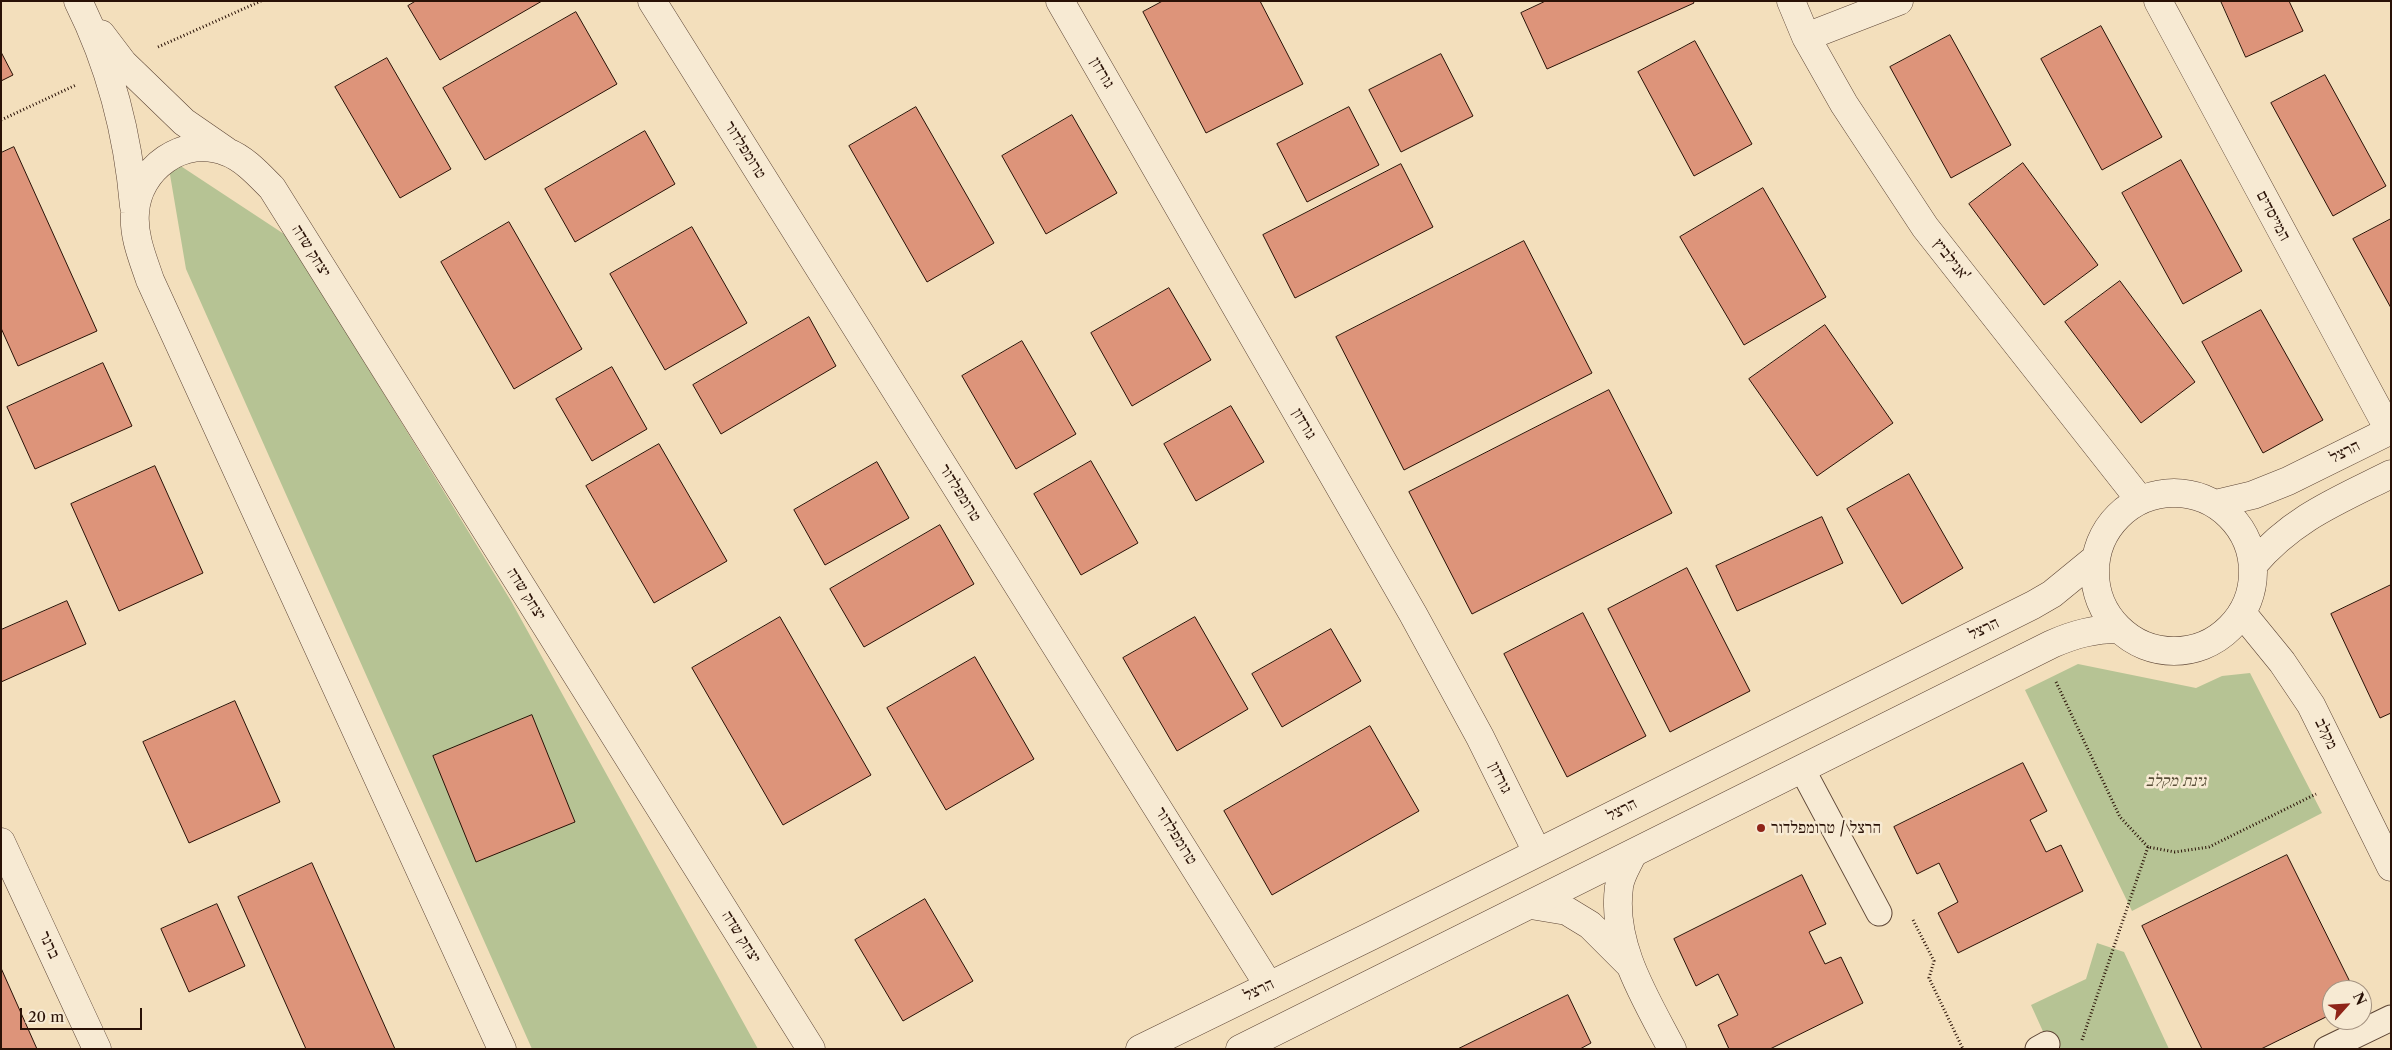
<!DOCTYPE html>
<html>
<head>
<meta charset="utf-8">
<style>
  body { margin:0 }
  #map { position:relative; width:2392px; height:1050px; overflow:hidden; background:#f3dfbc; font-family:"Libre Caslon Text",serif }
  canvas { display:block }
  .frame { position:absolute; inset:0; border:2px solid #291106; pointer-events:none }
  .north { position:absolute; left:2322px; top:980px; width:50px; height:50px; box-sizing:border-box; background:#f7ead3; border:1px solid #a59381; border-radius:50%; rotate:64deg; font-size:14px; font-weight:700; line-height:20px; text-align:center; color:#291106 }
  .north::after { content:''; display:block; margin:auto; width:18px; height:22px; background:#8f2418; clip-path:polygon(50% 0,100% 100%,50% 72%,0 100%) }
  .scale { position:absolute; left:20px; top:1008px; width:122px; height:22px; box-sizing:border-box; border:2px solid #291106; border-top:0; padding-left:6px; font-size:15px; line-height:18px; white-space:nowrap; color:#291106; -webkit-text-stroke:4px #f7ead3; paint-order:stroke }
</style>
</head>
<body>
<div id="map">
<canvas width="2392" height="1050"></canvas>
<div class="frame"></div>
<div class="north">N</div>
<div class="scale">20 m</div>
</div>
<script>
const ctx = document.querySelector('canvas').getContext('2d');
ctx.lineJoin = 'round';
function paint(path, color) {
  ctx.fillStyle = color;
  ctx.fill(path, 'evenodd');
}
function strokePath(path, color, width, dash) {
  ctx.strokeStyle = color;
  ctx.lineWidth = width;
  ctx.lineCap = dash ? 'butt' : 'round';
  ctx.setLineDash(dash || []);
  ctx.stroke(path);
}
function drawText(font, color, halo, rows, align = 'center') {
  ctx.font = font + ' "Libre Caslon Text","Frank Ruhl Libre",serif';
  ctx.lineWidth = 5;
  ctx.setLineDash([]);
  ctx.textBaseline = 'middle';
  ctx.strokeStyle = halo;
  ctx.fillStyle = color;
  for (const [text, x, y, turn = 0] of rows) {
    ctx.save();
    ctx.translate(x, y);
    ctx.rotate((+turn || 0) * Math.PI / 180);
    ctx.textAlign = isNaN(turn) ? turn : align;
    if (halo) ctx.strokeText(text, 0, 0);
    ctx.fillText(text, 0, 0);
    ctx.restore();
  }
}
const green = new Path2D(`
  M167,157L287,236L511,601L758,1049H532L186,269Z
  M2078,664L2196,688L2222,676L2250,673L2322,813L2132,911L2025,690Z
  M2097,943L2124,952L2169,1049H2051L2031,1005L2086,979Z`);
const building = new Path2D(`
  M416,1H542L440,60L408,6Z
  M1163,1H1260L1303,84L1206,133L1143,12Z
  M1546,1H1693L1694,3L1547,69L1521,13Z
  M2221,1H2289L2303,31L2246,57Z
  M576,12L617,84L485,160L443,88Z
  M2101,26L2162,137L2102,170L2041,59Z
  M1950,35L2011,145L1951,178L1890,67Z
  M1695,41L1752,144L1694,176L1638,72Z
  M1,52L13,75L1,81Z
  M1441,54L1473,116L1401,152L1369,90Z
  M387,58L451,169L400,198L335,87Z
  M2325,75L2386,186L2333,216L2271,103Z
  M916,107L994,243L927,282L849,146Z
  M1349,107L1379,165L1307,202L1277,144Z
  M1072,115L1117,193L1046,234L1002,156Z
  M645,131L675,184L575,242L545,189Z
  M14,147L97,331L18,366L1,328V153Z
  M2181,160L2242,271L2183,304L2122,193Z
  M2023,163L2098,265L2044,305L1969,204Z
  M1401,164L1433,227L1295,298L1263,235Z
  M1763,188L1826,297L1744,345L1680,237Z
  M2391,219V308L2353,239Z
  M509,222L582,349L514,389L441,262Z
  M692,227L747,323L665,370L610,274Z
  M1524,241L1592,373L1404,470L1336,337Z
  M2120,281L2195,382L2141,423L2065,322Z
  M1169,288L1211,360L1132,406L1091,333Z
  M2261,310L2323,420L2263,453L2202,342Z
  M809,317L836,366L721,434L693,385Z
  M1825,325L1893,423L1817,476L1749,379Z
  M1022,341L1076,434L1016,469L962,376Z
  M103,363L132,426L35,469L7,407Z
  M612,367L647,429L592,461L556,399Z
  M1609,390L1672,513L1472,614L1409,492Z
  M1231,406L1264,462L1196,501L1164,444Z
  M659,444L727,561L654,603L586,486Z
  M1091,461L1138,543L1081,575L1034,494Z
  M877,462L909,518L825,565L794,510Z
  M155,466L203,573L119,611L71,504Z
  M1909,474L1963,568L1902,604L1847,509Z
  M1822,517L1843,563L1737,611L1716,566Z
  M940,525L974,584L864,647L830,589Z
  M1687,568L1750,691L1670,732L1608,609Z
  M2391,585V713L2380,718L2331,614Z
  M67,601L86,644L1,682V630Z
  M1583,613L1646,736L1567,777L1504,654Z
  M780,617L871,775L783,825L692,668Z
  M1195,617L1248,709L1177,751L1123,658Z
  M1331,629L1361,681L1282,727L1252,674Z
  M975,657L1034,759L946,810L887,708Z
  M235,701L280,802L189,843L143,742Z
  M532,715L575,822L476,862L433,756Z
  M1370,726L1419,811L1272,895L1224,811Z
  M2023,763L2047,811L2030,820L2046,852L2061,845L2083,891L1958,953L1938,913L1958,902L1939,863L1917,874L1894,827Z
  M2287,855L2354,990H2332V1014L2261,1049H2202L2142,926Z
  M312,863L395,1049H306L238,897Z
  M1802,875L1826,924L1809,932L1825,964L1841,957L1863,1003L1770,1049H1729L1718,1025L1738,1015L1718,974L1696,986L1674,939Z
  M925,899L973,981L903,1021L855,940Z
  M217,904L245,966L189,992L161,929Z
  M1,968L37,1049H1Z
  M1568,995L1591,1043L1580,1049H1458Z`);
const path = new Path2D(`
  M158,47L261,1
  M1,120L76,85
  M2056,682L2120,817L2148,847L2175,852L2209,847L2316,794
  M1913,920L1934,961L1929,978L1963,1049
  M2082,1040L2148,847`);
const service = new Path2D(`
  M1802,769L1879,913
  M2038,1049L2047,1044
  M2327,1049L2391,1018`);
const minor = new Path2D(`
  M652,1L1269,986
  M1060,1L1413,614L1480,737L1537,852
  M1791,1L1806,37L1844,104L1925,227L2140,500
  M2158,1L2389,430
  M1806,37L1899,1
  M2242,613L2282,662L2311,705L2391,867
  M1,842L97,1049
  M1632,855C1628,864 1620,876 1619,887C1611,945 1646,999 1672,1049
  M1531,905L1567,911L1590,925L1629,964`);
const tertiary = new Path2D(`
  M78,1C110,65 128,135 134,206
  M101,34L123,63L184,122L226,151
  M2095 572a79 79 0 1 1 158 0a79 79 0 1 1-158 0Z
  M2215,504L2253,495L2288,481L2391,430
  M2253,565C2293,518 2337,501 2391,474
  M502,1049L150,280C143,259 133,236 135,213C137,169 184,134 227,152C245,159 259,175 272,188L811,1049
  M1140,1049L1371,936L2033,605L2052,594L2096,558
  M1240,1049L2052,644C2075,634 2094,629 2119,629`);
const markers = [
  [1761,828,5,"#8f2418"]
];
const streetNames = [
  ["גורדון",1102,73,60],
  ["טרומפלדור",745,150,58],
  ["המייסדים",2273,216,62],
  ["יצחק שדה",311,251,58],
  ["אנילביץ'",1951,260,52],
  ["גורדון",1304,424,60],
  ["הרצל",2345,452,-27],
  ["טרומפלדור",960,493,58],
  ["יצחק שדה",526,594,58],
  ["הרצל",1984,629,-26],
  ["מקלב",2326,734,64],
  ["גורדון",1500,778,64],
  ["הרצל",1622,810,-27],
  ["טרומפלדור",1176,836,58],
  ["יצחק שדה",741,937,58],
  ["ברנר",49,945,65],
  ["הרצל",1259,990,-26]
];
const parkNames = [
  ["גינת מקלב",2176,781]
];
const poiNames = [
  ["הרצל / טרומפלדור",1771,828]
];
paint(green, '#b6c394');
paint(building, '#dd947a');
strokePath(building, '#291106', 1);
strokePath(service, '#5c4434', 27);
strokePath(minor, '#5c4434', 29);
strokePath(tertiary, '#5c4434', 29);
strokePath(path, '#291106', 3, [1, 2.5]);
strokePath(service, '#f7ead3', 25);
strokePath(minor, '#f7ead3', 28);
strokePath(tertiary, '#f7ead3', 28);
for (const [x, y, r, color] of markers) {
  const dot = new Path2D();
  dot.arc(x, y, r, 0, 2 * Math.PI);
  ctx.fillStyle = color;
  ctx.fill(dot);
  strokePath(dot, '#f7ead3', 2);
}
drawText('16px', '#291106', '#f7ead3', streetNames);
drawText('italic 16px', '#5a4f38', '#f7ead3', parkNames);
drawText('16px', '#291106', '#f7ead3', poiNames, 'left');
</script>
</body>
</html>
